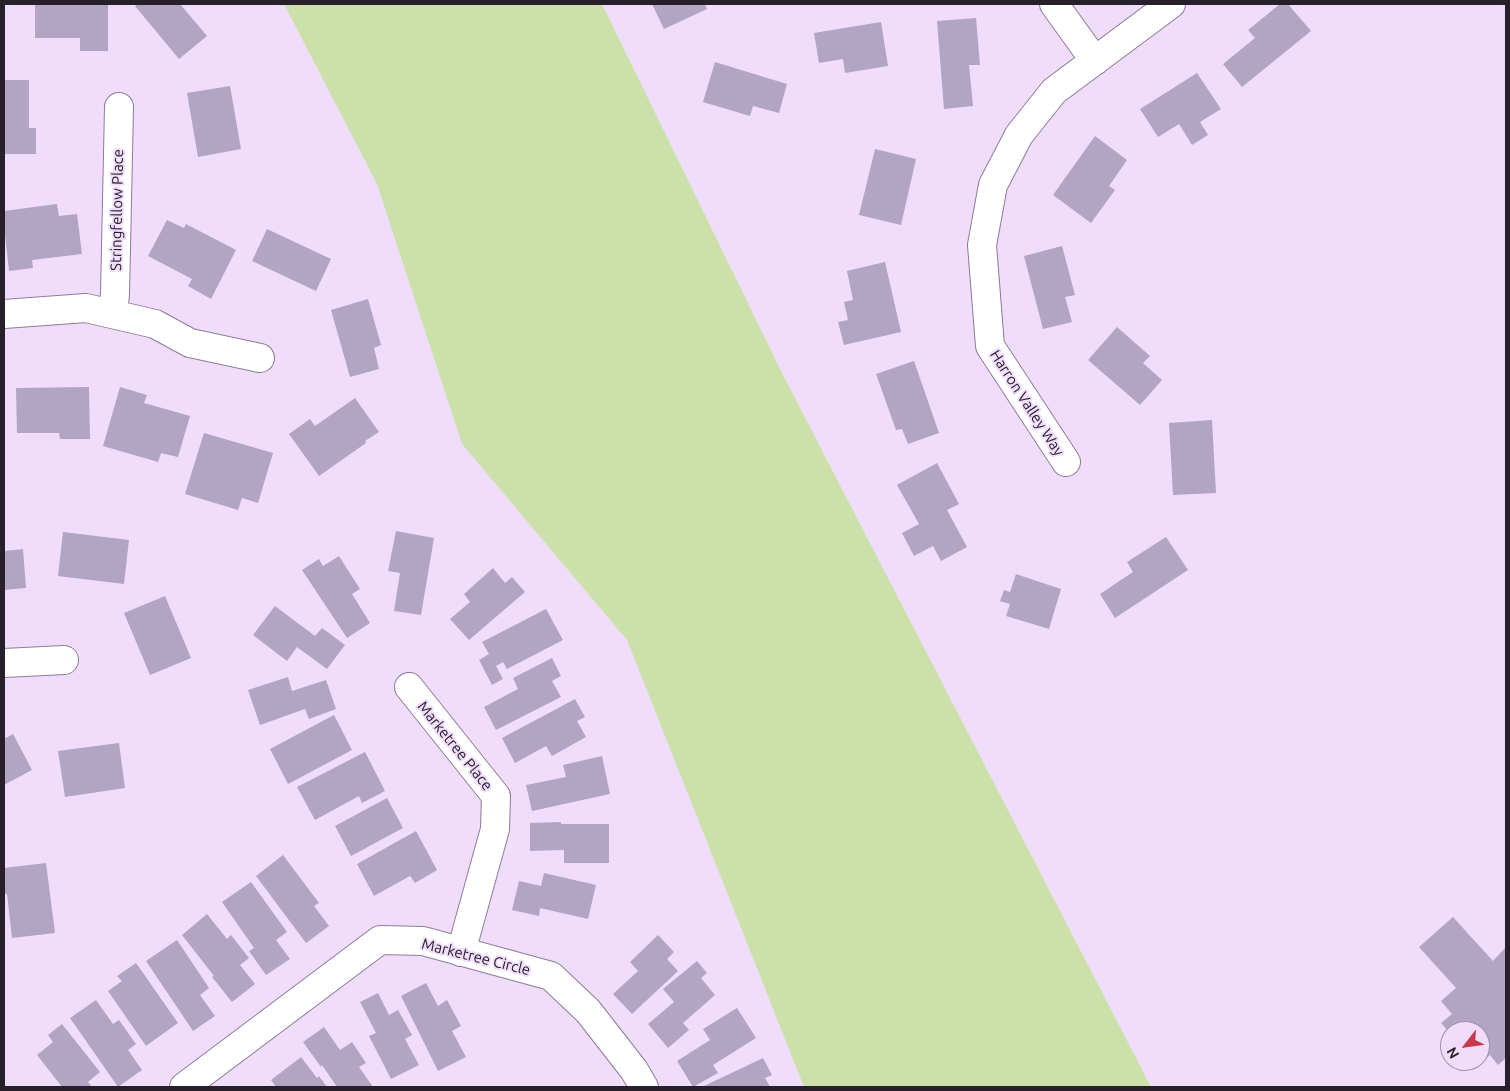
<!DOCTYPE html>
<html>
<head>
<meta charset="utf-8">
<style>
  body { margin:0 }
  #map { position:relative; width:1510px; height:1091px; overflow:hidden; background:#f0ddfc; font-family:Ubuntu,sans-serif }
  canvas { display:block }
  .frame { position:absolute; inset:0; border:5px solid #27202b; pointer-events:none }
  .north { position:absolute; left:1440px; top:1021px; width:50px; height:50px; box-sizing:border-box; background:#f0ddfc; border:1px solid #a091a8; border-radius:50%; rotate:240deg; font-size:14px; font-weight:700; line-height:20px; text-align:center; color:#27202b }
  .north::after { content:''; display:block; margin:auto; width:18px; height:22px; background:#c9384b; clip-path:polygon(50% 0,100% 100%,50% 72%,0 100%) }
</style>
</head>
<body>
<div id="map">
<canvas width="1510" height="1091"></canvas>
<div class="frame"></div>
<div class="north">N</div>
</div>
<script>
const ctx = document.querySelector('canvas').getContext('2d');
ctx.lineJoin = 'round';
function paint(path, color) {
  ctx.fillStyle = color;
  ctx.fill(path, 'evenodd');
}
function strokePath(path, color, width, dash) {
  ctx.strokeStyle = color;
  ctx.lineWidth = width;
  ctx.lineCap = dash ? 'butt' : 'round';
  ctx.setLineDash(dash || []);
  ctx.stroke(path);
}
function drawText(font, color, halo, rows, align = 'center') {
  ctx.font = font + ' Ubuntu,sans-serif';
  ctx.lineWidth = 4;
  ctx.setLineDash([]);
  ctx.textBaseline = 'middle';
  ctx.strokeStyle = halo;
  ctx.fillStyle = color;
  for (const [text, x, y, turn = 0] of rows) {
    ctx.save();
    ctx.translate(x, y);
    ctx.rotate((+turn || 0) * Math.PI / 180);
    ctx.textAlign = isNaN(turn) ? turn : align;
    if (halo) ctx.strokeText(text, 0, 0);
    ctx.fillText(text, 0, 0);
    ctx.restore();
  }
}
const green = new Path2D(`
  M284,4H602L782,373L1151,1087H804L627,640L462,444L377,184Z`);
const building = new Path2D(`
  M35,4H108V51H80V38H35Z
  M138,4H180L207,36L179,59L135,6Z
  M652,4H705L707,9L664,29Z
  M1280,4H1288L1311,31L1242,87L1223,64L1255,38L1248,30Z
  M976,18L980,65H969L973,106L944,109L937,21Z
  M881,22L888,66L845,73L843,59L819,63L814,33Z
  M715,62L787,84L779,113L753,106L750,116L703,102Z
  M1197,73L1221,109L1200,122L1208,135L1192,145L1179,124L1158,137L1140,109Z
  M4,80H29V128H36V154H4Z
  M230,86L241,149L198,157L187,93Z
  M1095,136L1127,160L1109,186L1115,190L1091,223L1053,195Z
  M875,149L916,159L901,225L859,215Z
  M57,204L59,216L77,214L82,254L32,260L33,268L9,271L4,226V211Z
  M167,220L184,228L186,224L236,250L211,299L188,286L192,279L148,256Z
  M267,229L331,259L316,291L252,261Z
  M1062,246L1075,295L1065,297L1072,322L1043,329L1024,256Z
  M885,262L901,332L844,345L838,322L848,320L844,302L853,300L847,271Z
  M368,299L381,345L374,348L379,369L350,377L331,310Z
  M1117,327L1150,356L1143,363L1162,380L1140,405L1088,360Z
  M914,361L939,433L908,444L902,429L896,430L876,374Z
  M89,387L90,439H60L59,433H17L16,388Z
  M120,387L147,395L144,403L190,416L178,457L161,453L158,462L103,446Z
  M355,398L379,432L365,441L366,443L319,476L289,434L310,419L315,426Z
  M1212,420L1216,493L1173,495L1169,423Z
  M204,433L273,453L258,503L242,498L238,510L185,494Z
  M937,463L959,504L947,510L967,547L941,561L933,546L914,556L902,533L919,524L897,485Z
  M396,531L434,538L421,615L394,611L400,573L388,571Z
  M63,532L129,540L124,584L58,576Z
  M1166,537L1188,570L1115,618L1100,594L1133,572L1127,562Z
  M23,549L26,588L4,590V551Z
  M339,556L360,589L352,594L370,623L347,638L302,570L319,559L323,566Z
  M493,568L505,583L512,577L525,592L469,640L450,619L470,602L464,594Z
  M1016,574L1061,589L1049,629L1006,616L1010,604L1000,601L1004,590L1010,592Z
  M165,596L191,658L150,675L124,613Z
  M275,606L315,636L322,628L345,645L327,669L297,647L287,661L253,635Z
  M546,609L563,640L507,669L503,662L496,666L503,679L492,685L479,660L489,654L482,642Z
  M552,658L561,676L552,681L561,697L496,730L484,707L518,689L513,678Z
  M288,677L292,691L326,680L336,709L309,719L305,709L260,725L248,690Z
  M575,699L585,717L577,721L586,737L552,756L546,746L515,763L502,738Z
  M334,715L352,750L288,784L270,749Z
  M13,734L32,770L4,785V739Z
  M119,743L125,788L65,797L58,751Z
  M365,752L385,791L362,803L359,796L315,820L297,787Z
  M602,756L610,794L532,811L526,785L566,777L563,765Z
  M387,798L403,828L351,856L335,826Z
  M561,822V824H609V863H564V850L530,851V823Z
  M416,831L437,870L415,883L410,876L374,896L357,864Z
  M283,855L319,903L314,906L329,926L306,943L256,876Z
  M46,863L55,933L12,938L7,894H4V868Z
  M544,873L596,885L588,919L540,908L539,916L512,910L519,881L541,886Z
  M251,882L287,932L276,940L290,959L266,975L249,951L254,948L222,902Z
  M207,914L227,939L231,935L249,958L240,965L255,984L232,1002L212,977L214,976L182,935Z
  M1453,917L1493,961L1506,947V1058L1498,1065L1490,1055L1479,1065L1475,1061H1480V1031H1450V1033L1441,1023L1452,1014L1441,1001L1456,988L1419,947Z
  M658,935L674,952L667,959L678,971L632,1014L613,994L638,971L630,962Z
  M177,940L209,988L200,995L215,1016L193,1031L146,961Z
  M697,961L707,973L701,978L715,995L683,1023L689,1030L668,1048L648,1024L674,1002L663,989Z
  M136,963L178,1023L146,1046L108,991L122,981L117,976Z
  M426,983L438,1006L447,1000L461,1026L452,1031L466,1057L438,1071L401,996Z
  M378,993L389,1015L398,1010L412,1035L405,1039L419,1065L391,1079L369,1036L376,1033L360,1002Z
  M96,1000L113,1024L119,1020L136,1044L128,1050L142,1070L118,1087L70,1018Z
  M737,1008L756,1038L713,1065L718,1073L693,1087L677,1061L710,1040L703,1029Z
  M62,1024L100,1072L88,1082L92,1087H62L37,1055L53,1042L48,1035Z
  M324,1027L340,1050L352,1042L366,1063L359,1067L373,1087H337L322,1065L321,1067L303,1042Z
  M301,1057L317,1078L319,1076L327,1087H276L271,1080Z
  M763,1058L772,1075L765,1078L770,1087H702Z`);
const minor = new Path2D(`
  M1054,4L1095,61
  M4,314L86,308L155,324L190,343L260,358
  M113,314L115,294L119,107
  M1066,462L990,346L982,245L993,185L1019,135L1054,91L1171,4
  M4,663L64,660
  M409,687L496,796L495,829L461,952
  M184,1087L380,940L423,941L551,976L588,1011L634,1070L644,1087`);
const streetNames = [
  ["Stringfellow Place",117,210,-89],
  ["Harron Valley Way",1027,403,57],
  ["Marketree Place",455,746,51],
  ["Marketree Circle",476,957,14]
];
paint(green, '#cce1a9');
paint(building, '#b2a4c3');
strokePath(minor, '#8d7c98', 30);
strokePath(minor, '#fff', 28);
drawText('15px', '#27202b', '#f0ddfc', streetNames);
</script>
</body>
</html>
